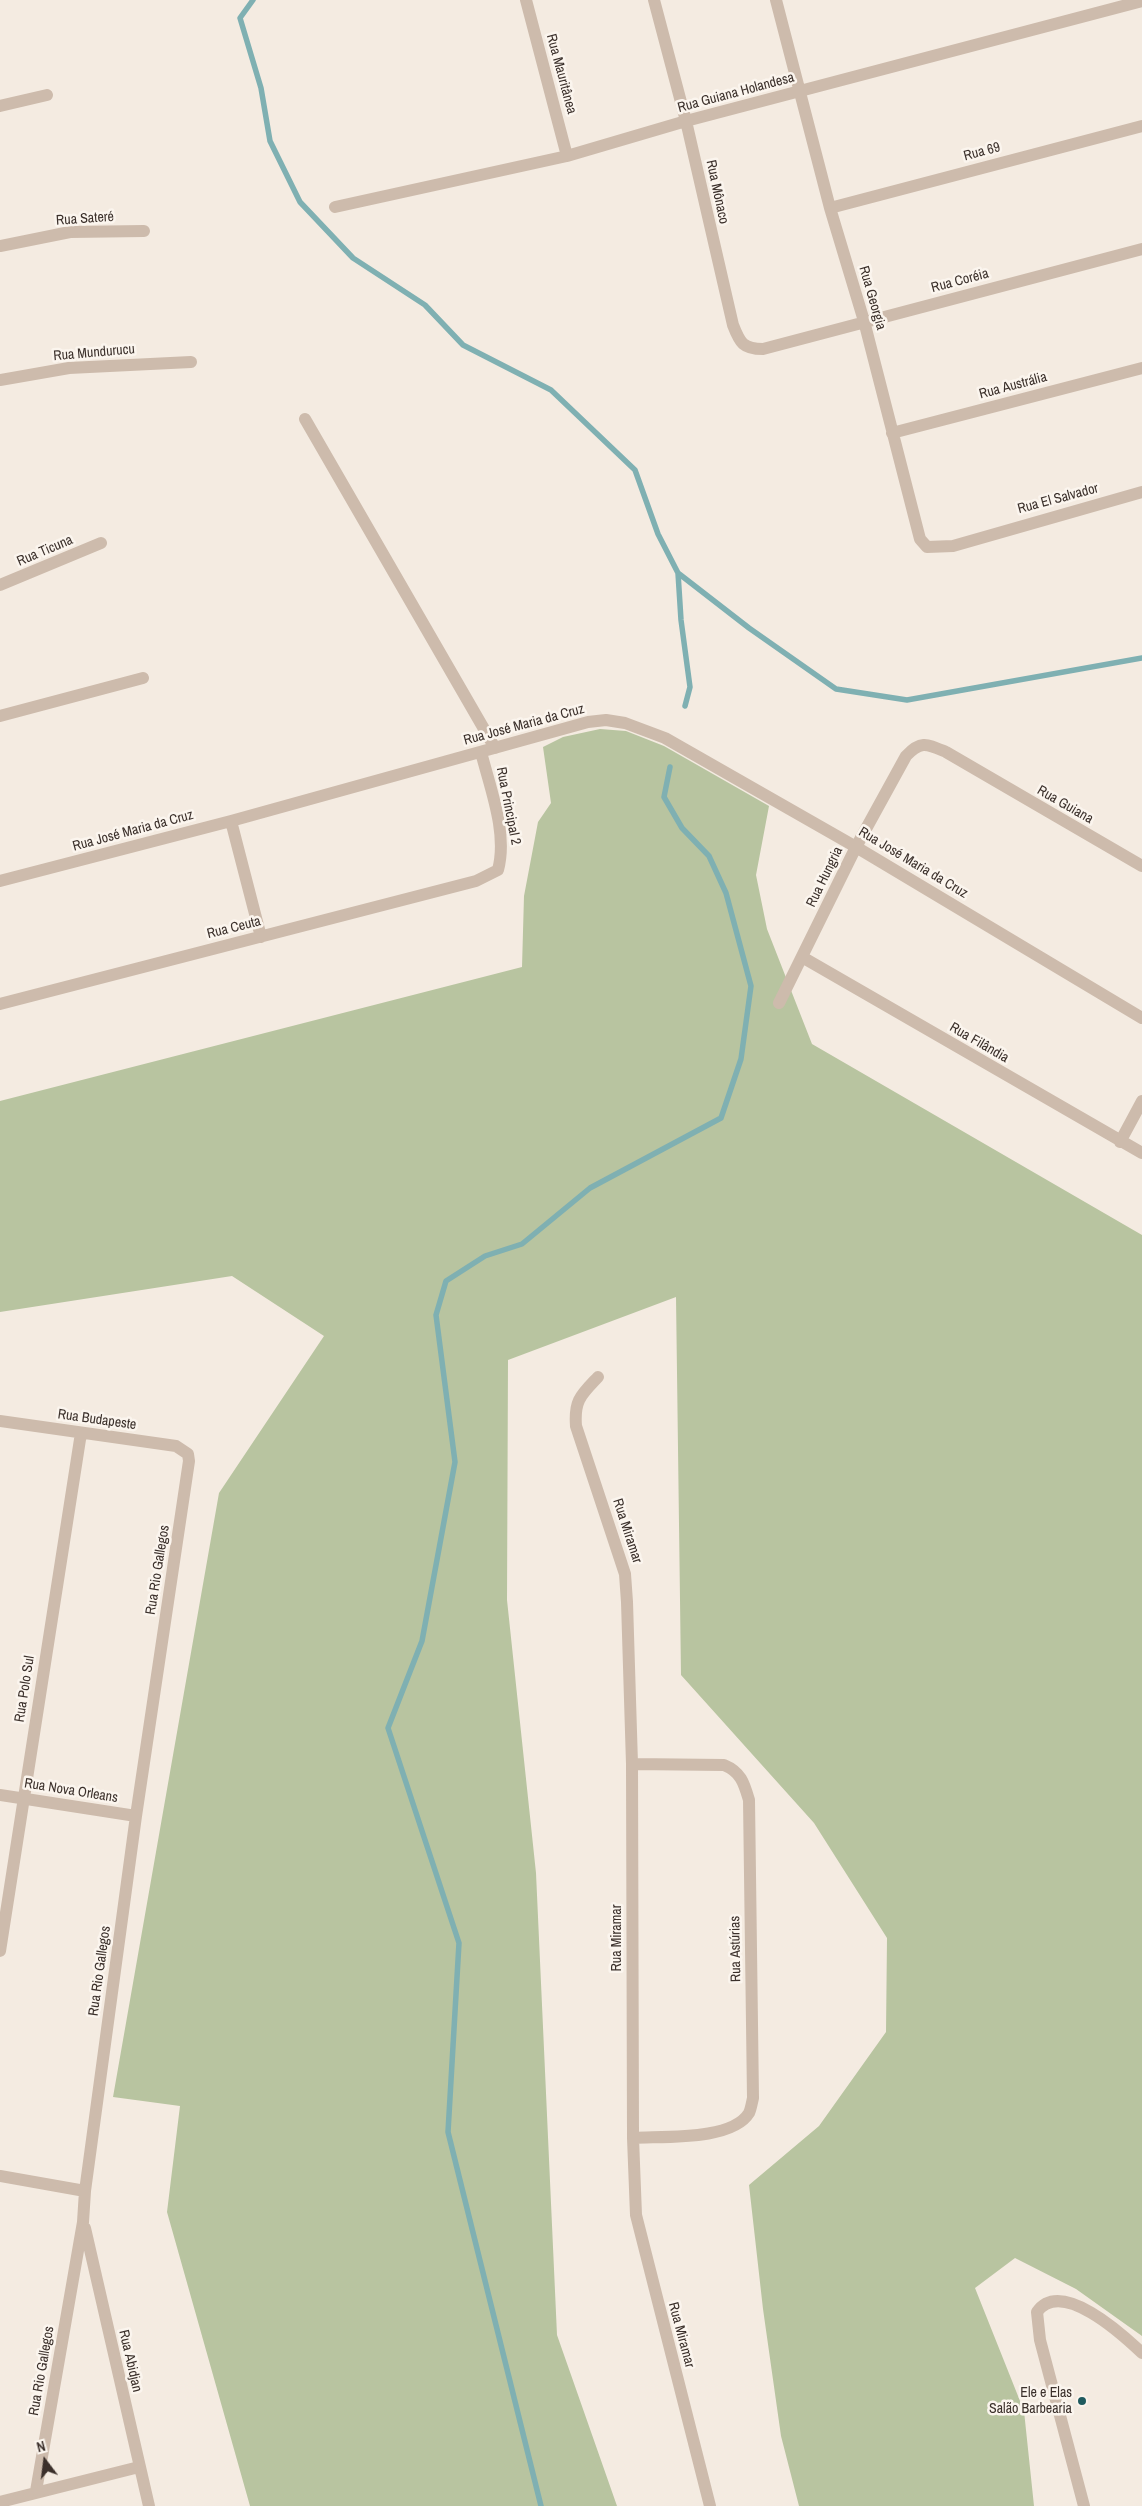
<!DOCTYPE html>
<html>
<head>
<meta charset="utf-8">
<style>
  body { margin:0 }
  #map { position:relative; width:1142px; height:2506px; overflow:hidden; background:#f4ebe1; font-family:"Archivo Narrow",sans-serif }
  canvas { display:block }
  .north { position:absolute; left:20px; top:2436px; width:50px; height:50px; -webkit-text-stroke:4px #fbf5ee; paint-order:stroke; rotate:345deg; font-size:14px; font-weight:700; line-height:20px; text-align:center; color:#3b302b }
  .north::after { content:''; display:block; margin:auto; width:18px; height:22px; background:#3b302b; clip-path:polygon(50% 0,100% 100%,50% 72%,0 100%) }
</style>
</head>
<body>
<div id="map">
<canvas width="1142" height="2506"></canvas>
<div class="north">N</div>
</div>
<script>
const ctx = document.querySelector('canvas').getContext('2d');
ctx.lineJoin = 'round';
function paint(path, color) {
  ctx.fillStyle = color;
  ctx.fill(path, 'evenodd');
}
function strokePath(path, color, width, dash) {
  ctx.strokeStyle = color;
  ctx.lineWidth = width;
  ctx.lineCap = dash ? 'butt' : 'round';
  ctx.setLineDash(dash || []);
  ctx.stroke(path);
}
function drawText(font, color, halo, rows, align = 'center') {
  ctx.font = font + ' "Archivo Narrow",sans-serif';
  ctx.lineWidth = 5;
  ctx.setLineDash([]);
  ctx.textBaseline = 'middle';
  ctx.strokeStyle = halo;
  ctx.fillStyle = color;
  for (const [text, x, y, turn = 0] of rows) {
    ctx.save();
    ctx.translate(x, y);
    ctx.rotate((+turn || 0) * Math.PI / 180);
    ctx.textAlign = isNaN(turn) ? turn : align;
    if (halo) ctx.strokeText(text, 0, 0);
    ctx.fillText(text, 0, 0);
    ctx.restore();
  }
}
const green = new Path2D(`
  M600,729L626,731L664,746L769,806L756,875L767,929L812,1044L1142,1235V2336L1076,2289L1015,2258L975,2288L1024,2411L1034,2506H799L781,2436L763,2309L749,2185L819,2126L886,2032L887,1938L814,1823L681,1675L676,1297L508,1360L507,1600L536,1873L557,2335L617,2506H250L167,2212L180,2106L113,2097L219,1493L324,1336L232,1276L0,1312V1101L522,967L524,896L538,822L551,803L543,747L563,737Z`);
const stream = new Path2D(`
  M253,0L240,18L261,88L270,141L300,202L353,258L425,305L463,345L551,390L635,470L658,534L678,573L681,620L690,687L685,706
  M678,573L749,628L836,689L907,700L1142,658
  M541,2506L448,2132L459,1943L388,1728L422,1641L455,1462L436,1315L446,1281L485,1256L522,1244L590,1188L721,1118L741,1059L751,986L726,893L709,856L682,828L664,797L670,767`);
const minor = new Path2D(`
  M526,0L567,156
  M654,0L686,121L733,325C740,343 743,349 763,349L1142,249
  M776,0L830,208L864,321L920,539L927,547L953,546L1142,492
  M0,106L47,95
  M335,207L567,156L686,121L1142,1
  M830,208L1142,126
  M0,246L70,232L144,231
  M0,380L69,368L191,362
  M305,419L495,748
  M892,433L1142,368
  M0,585L101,543
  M0,716L143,678
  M231,821L261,937
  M0,881L231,821L588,722L606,720L625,723L665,738L856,847L1142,1018
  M802,957L1142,1153
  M779,1003L856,847L906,756C921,740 927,744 946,752L1142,866
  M0,1004L476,881L498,870C508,833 490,788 481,752
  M1120,1142L1142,1101
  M598,1377C581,1395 574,1400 576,1426L625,1574L627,1602L632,1764L633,2138L636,2215L710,2506
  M0,1421L176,1446L188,1454L189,1461L136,1816L85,2191L83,2222L36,2491
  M632,1764L724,1765C741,1772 744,1783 749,1800L753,2098C752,2102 751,2109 749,2113C732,2141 662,2136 633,2138
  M0,1795L136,1816
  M0,1951L81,1433
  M0,2176L85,2191
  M85,2228L149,2506
  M0,2502L139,2467
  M1084,2506L1040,2340L1037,2312C1061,2278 1122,2334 1142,2353`);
const markers = [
  [1082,2401,5,"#1f5a5e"]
];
const streetNames = [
  ["Rua Mauritânea",561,74,75],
  ["Rua Guiana Holandesa",736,93,-15],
  ["Rua 69",982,152,-15],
  ["Rua Mônaco",717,192,78],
  ["Rua Sateré",85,219,-4],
  ["Rua Coréia",960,281,-15],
  ["Rua Georgia",872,298,74],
  ["Rua Mundurucu",94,353,-5],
  ["Rua Austrália",1013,386,-15],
  ["Rua El Salvador",1058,499,-15],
  ["Rua Ticuna",45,551,-23],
  ["Rua José Maria da Cruz",524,725,-15],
  ["Rua Guiana",1065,805,30],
  ["Rua Principal 2",508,806,79],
  ["Rua José Maria da Cruz",133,831,-15],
  ["Rua José Maria da Cruz",913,863,31],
  ["Rua Hungria",825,877,-64],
  ["Rua Ceuta",234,928,-14],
  ["Rua Filândia",979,1043,30],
  ["Rua Budapeste",97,1420,8],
  ["Rua Miramar",627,1531,72],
  ["Rua Rio Gallegos",158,1570,-81],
  ["Rua Polo Sul",25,1689,-81],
  ["Rua Nova Orleans",71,1791,9],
  ["Rua Miramar",617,1938,-90],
  ["Rua Astúrias",736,1949,-91],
  ["Rua Rio Gallegos",100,1971,-82],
  ["Rua Miramar",681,2335,75],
  ["Rua Abidjan",130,2361,77],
  ["Rua Rio Gallegos",42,2371,-80]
];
const poiNames = [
  ["Ele e Elas",1072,2393],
  ["Salão Barbearia",1072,2409]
];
paint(green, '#b8c4a0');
strokePath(stream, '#7fb0b2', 5.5);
strokePath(minor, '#cdbbac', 12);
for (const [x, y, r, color] of markers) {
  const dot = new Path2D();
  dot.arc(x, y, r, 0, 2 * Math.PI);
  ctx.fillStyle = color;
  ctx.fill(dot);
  strokePath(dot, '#fbf5ee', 2);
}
drawText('14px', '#3b302b', '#fbf5ee', streetNames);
drawText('14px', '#3b302b', '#fbf5ee', poiNames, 'right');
</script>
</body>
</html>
